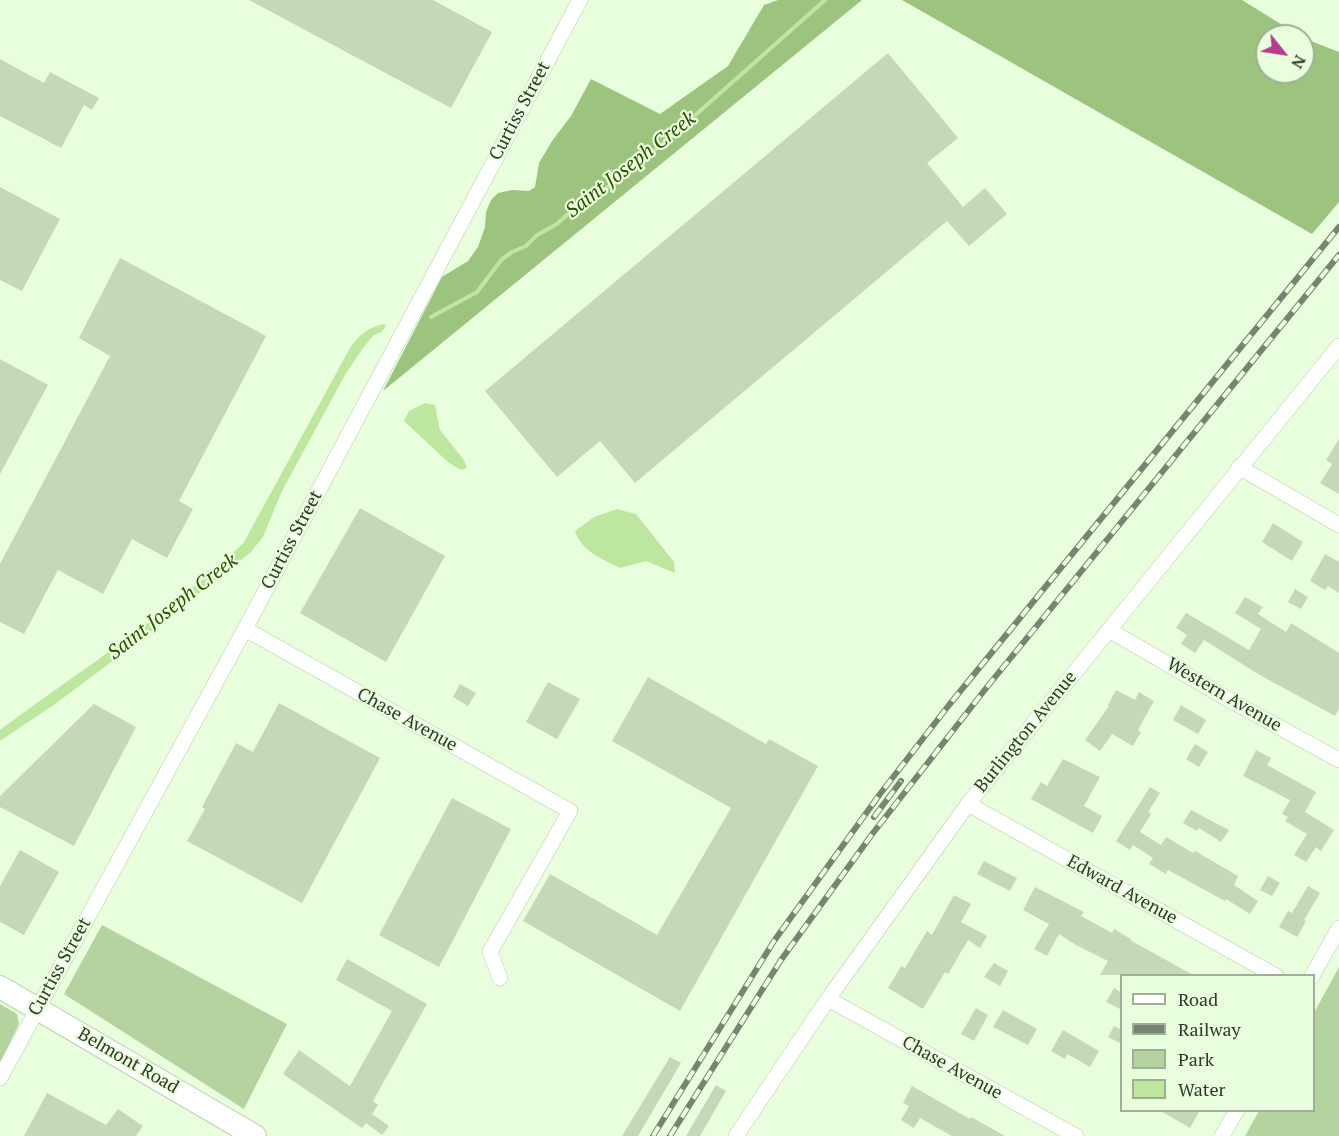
<!DOCTYPE html>
<html>
<head>
<meta charset="utf-8">
<style>
  body { margin:0 }
  #map { position:relative; width:1339px; height:1136px; overflow:hidden; background:#e9fedc; font-family:"PT Serif",serif }
  canvas { display:block }
  .legend { position:absolute; left:1120px; top:974px; width:195px; height:138px; box-sizing:border-box; background:#e9fedc; border:2px solid #9faf95; margin:0; padding:8px 10px; list-style:none; font-size:18px; color:#30382b }
  .legend li { display:flex; align-items:center; gap:12px; height:30px }
  .legend b { width:30px; border:2px solid #9faf95 }
  .north { position:absolute; left:1255px; top:24px; width:60px; height:60px; box-sizing:border-box; background:#e9fedc; border:2px solid #9faf95; border-radius:50%; rotate:120deg; font-size:16px; font-weight:700; line-height:24px; text-align:center; color:#30382b }
  .north::after { content:''; display:block; margin:auto; width:21px; height:27px; background:#b53c8f; clip-path:polygon(50% 0,100% 100%,50% 72%,0 100%) }
</style>
</head>
<body>
<div id="map">
<canvas width="1339" height="1136"></canvas>
<ul class="legend">
<li><b style="height:8px;background:#fff"></b>Road</li>
<li><b style="height:8px;background:#77846f"></b>Railway</li>
<li><b style="height:16px;background:#b5d39f"></b>Park</li>
<li><b style="height:16px;background:#bde79f"></b>Water</li>
</ul>
<div class="north">N</div>
</div>
<script>
const ctx = document.querySelector('canvas').getContext('2d');
ctx.lineJoin = 'round';
function paint(path, color) {
  ctx.fillStyle = color;
  ctx.fill(path, 'evenodd');
}
function strokePath(path, color, width, dash) {
  ctx.strokeStyle = color;
  ctx.lineWidth = width;
  ctx.lineCap = dash ? 'butt' : 'round';
  ctx.setLineDash(dash || []);
  ctx.stroke(path);
}
function drawText(font, color, halo, rows, align = 'center') {
  ctx.font = font + ' "PT Serif",serif';
  ctx.lineWidth = 4.5;
  ctx.setLineDash([]);
  ctx.textBaseline = 'middle';
  ctx.strokeStyle = halo;
  ctx.fillStyle = color;
  for (const [text, x, y, turn = 0] of rows) {
    ctx.save();
    ctx.translate(x, y);
    ctx.rotate((+turn || 0) * Math.PI / 180);
    ctx.textAlign = isNaN(turn) ? turn : align;
    if (halo) ctx.strokeText(text, 0, 0);
    ctx.fillText(text, 0, 0);
    ctx.restore();
  }
}
const green = new Path2D(`
  M102,925L287,1024L244,1109L64,994Z
  M1339,967V1136H1245L1259,1111L1314,1110V1013Z
  M0,1004L17,1014L19,1024L0,1063Z`);
const forest = new Path2D(`
  M778,0H862L383,391L442,277L468,261L478,247L485,227L486,212L491,200L498,193L512,190L529,191L535,187L539,163L552,141L571,116L591,79L660,114L728,66L764,5Z
  M902,0H1242L1300,36H1267V72H1303V38L1339,52V202L1312,234Z`);
const water = new Path2D(`
  M383,324L386,325L382,332L374,335L363,348L345,375L282,491L263,537L250,553L130,648L55,704L0,741V730C63,683 128,641 188,591C208,575 227,560 244,542L350,348C359,335 367,328 383,324Z
  M425,403L435,405L440,430L464,460L467,468L461,470L449,463L404,421L409,411Z
  M617,509L636,514L674,562L675,573L646,561L620,568C602,559 581,551 575,531L594,517Z`);
const stream = new Path2D(`
  M431,317L477,292L502,259L512,252L526,246L537,235L557,224L569,213L594,198L665,142L825,0`);
const building = new Path2D(`
  M249,0H433L492,32L451,108Z
  M888,53L958,138L927,163L963,207L985,188L1007,214L969,246L947,221L635,483L600,441L557,477L485,391Z
  M0,59L44,83L50,72L99,98L92,110L84,105L61,148L0,116Z
  M0,187L60,219L22,291L0,280Z
  M120,258L266,336L179,501L193,509L167,558L132,539L103,594L58,570L24,634L0,622V564L110,356L79,338Z
  M0,359L48,385L0,474Z
  M1339,439V494L1320,483L1332,464L1326,460Z
  M360,508L445,556L386,662L300,613Z
  M1273,523L1303,542L1292,561L1262,542Z
  M1325,554L1339,562V593L1328,586L1325,590L1310,581Z
  M1295,589L1308,597L1301,609L1288,602Z
  M1245,597L1263,607L1258,614L1286,632L1291,623L1339,653V709L1335,716L1258,674L1204,640L1195,653L1181,644L1187,635L1176,628L1186,613L1249,650L1261,629L1235,613Z
  M648,677L766,744L769,739L818,766L680,1011L523,921L550,874L657,935L731,808L612,741Z
  M548,682L580,699L557,739L526,722Z
  M460,684L476,693L468,706L453,697Z
  M1116,690L1135,700L1139,692L1154,701L1138,730L1141,732L1133,746L1112,734L1100,751L1085,740L1109,706L1108,705Z
  M279,703L380,758L302,903L187,841L205,809L202,807L236,743L253,752Z
  M94,704L136,727L74,846L0,807V796Z
  M1181,705L1206,720L1198,734L1173,720Z
  M1195,744L1208,752L1199,767L1186,759Z
  M1256,750L1271,758L1267,765L1316,792L1305,812L1334,830L1321,851L1316,847L1306,862L1294,855L1307,834L1285,821L1288,817L1282,814L1290,800L1243,776Z
  M1063,759L1100,777L1084,806L1102,816L1093,833L1031,799L1041,782L1047,786Z
  M1150,787L1160,793L1148,812L1151,814L1140,832L1161,845L1166,837L1193,853L1195,851L1238,876L1234,885L1258,901L1250,914L1226,899L1225,901L1168,870L1166,874L1149,864L1153,858L1133,845L1130,850L1116,841Z
  M452,798L511,829L439,967L379,935Z
  M1191,810L1229,830L1221,842L1199,828L1197,831L1183,823Z
  M20,850L59,872L24,935L0,922V886Z
  M984,861L1017,878L1010,891L977,874Z
  M1268,876L1280,883L1272,896L1260,890Z
  M1308,886L1320,893L1304,920L1306,921L1297,937L1279,927L1288,911L1292,913Z
  M1035,887L1084,912L1081,916L1112,933L1114,929L1131,939L1130,940L1193,975H1100L1108,961L1076,945L1059,934L1047,956L1034,949L1049,924L1023,910Z
  M954,895L971,904L961,922L987,936L980,948L968,940L948,974L945,972L923,1009L888,988L901,966L905,968L927,931L932,935Z
  M347,959L427,1004L373,1101L378,1105L372,1114L389,1126L382,1135L366,1123L362,1128L283,1074L299,1050L350,1086L392,1011L336,980Z
  M994,963L1008,971L1000,986L984,977Z
  M1114,988L1122,993V1010L1106,1002Z
  M976,1008L988,1015L974,1041L961,1034Z
  M1003,1010L1037,1029L1028,1045L993,1027Z
  M1114,1026L1122,1030V1044L1108,1037Z
  M1063,1030L1099,1051L1090,1067L1067,1054L1065,1059L1051,1051Z
  M670,1057L681,1063L638,1136H622Z
  M716,1085L726,1091L700,1136H686Z
  M912,1086L970,1119L971,1117L1005,1136H952L920,1118L914,1128L901,1120L909,1106L903,1103Z
  M47,1093L106,1125L118,1109L143,1126L136,1136H24Z
  M1159,1110H1200L1190,1128Z`);
const street = new Path2D(`
  M1239,467L1339,525
  M245,629L570,811L490,952L500,978
  M1109,630L1233,702L1339,760
  M968,804L1276,976
  M1312,976L1339,928
  M828,999L1076,1136
  M0,1078L245,629L580,0
  M736,1136L828,999L968,804L1339,346
  M1222,1136L1237,1110`);
const secondary = new Path2D(`
  M0,987L255,1136`);
const rail = new Path2D(`
  M874,817L901,781
  M653,1136L774,941L880,794L949,705L1339,227
  M670,1136L781,960L873,833L987,687L1339,255`);
const streetNames = [
  ["Curtiss Street",520,111,-62],
  ["Curtiss Street",292,540,-62],
  ["Western Avenue",1224,695,30],
  ["Chase Avenue",407,720,29],
  ["Burlington Avenue",1026,732,-51],
  ["Edward Avenue",1122,890,29],
  ["Curtiss Street",60,967,-61],
  ["Belmont Road",128,1061,30],
  ["Chase Avenue",952,1068,29]
];
const waterNames = [
  ["Saint Joseph Creek",631,165,-38],
  ["Saint Joseph Creek",173,607,-38]
];
paint(green, '#b5d39f');
paint(forest, '#9cc47e');
paint(water, '#bde79f');
strokePath(stream, '#bde79f', 4);
paint(building, '#c5d9b8');
strokePath(street, '#bacdad', 16);
strokePath(secondary, '#bacdad', 24);
strokePath(street, '#fff', 15);
strokePath(secondary, '#fff', 22);
strokePath(rail, '#77846f', 6);
strokePath(rail, '#e9fedc', 4, [11]);
drawText('18px', '#30382b', '#e9fedc', streetNames);
drawText('italic 20px', '#2c4f01', '#e9fedc', waterNames);
</script>
</body>
</html>
